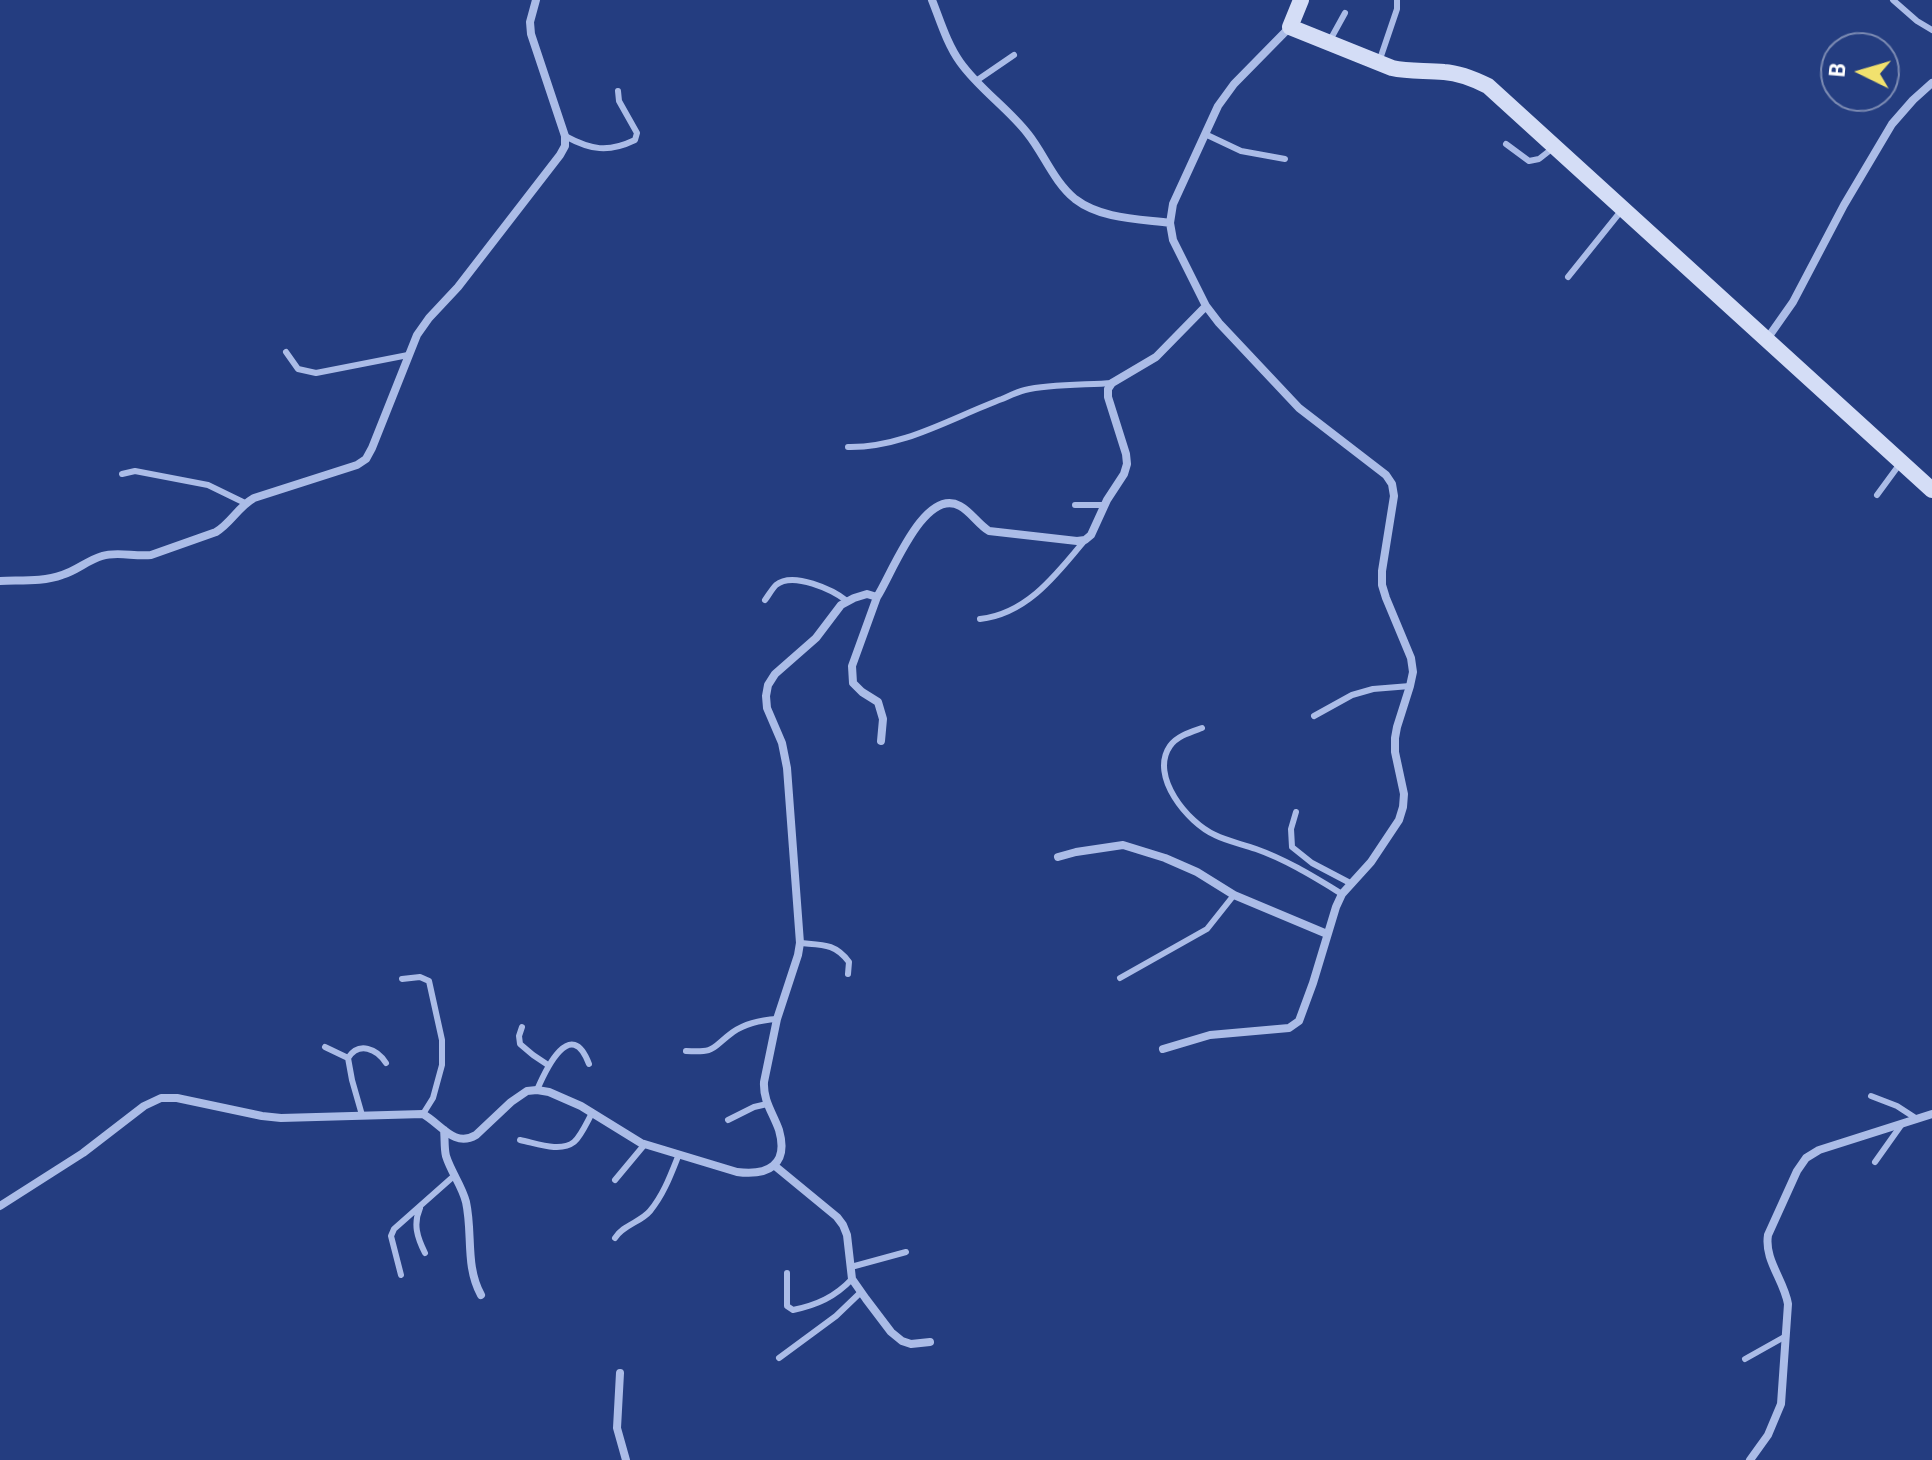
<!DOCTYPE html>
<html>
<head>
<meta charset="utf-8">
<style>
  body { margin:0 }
  #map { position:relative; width:1932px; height:1460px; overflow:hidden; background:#243d80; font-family:Roboto,sans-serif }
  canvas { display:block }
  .north { position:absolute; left:1820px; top:32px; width:80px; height:80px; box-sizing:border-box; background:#243d80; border:2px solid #7c8bb3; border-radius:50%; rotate:275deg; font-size:22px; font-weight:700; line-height:32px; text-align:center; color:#fff }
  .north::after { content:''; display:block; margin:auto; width:28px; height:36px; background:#f1e16e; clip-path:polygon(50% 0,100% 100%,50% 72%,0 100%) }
</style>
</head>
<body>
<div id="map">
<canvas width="1932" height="1460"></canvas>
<div class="north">B</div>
</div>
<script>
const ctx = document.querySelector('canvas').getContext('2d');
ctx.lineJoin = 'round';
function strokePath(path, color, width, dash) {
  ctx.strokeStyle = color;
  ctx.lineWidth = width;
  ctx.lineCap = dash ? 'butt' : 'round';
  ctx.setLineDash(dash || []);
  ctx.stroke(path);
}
const lane = new Path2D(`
  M1893,0L1917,21L1932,30
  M1329,42L1345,13
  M1379,62L1397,9V0
  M976,81L1014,55
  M1205,134L1241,151L1285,159
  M565,136C591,150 608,153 635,140L637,133L619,101L618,91
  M1506,144L1529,161L1539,159L1553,148
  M1568,277L1621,211
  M286,352L298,369L316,373L408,355
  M848,447C903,448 951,418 1002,399C1009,396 1017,392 1025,390C1049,384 1087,385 1112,383
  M122,474L135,471L208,485L245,503
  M1877,495L1899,465
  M1075,505H1105
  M765,600C768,596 772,589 776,585C793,571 833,590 847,601
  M980,619C1027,614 1057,574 1085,540
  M1314,716L1352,695L1373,689L1410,686
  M1202,728C1191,732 1177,736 1170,746C1149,776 1188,823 1215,835C1227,841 1242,844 1256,849C1287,860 1314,877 1342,894
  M1296,812L1291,829L1292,847L1312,863L1352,884
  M800,943C822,945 835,943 849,962L848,974
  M1120,978L1207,929L1234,895
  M402,979L420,977L429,981L442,1040V1065L433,1098L423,1114
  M522,1027L519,1036L520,1044L533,1055L548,1065
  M325,1047L348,1058
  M686,1051C717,1053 711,1048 733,1032C746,1023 761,1020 777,1019
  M537,1090C546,1069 571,1016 589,1064
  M1871,1096L1897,1106L1917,1119
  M362,1115L352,1080L348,1058C359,1041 377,1049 386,1063
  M728,1120L754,1107L767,1104
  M520,1140C536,1143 560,1153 574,1142C581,1136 587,1122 592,1113
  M1875,1162L1902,1124
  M615,1180L645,1144
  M420,1208C413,1224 417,1237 425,1253
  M615,1238C623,1225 641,1222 650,1211C664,1194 671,1174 679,1154
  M851,1267L906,1252
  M787,1273V1306L793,1310C817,1305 835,1297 852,1279
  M401,1275L391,1236L394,1229L455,1175
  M779,1358L836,1316L861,1292
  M1745,1359L1786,1336`);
const street = new Path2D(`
  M932,0C940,20 947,44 960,62C979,89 1008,108 1028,134C1044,154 1054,182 1075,199C1101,219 1139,219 1170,223
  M1767,339L1793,302L1844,205L1892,124L1913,100L1932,83
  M0,581C20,580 43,582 62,575C76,571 88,560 102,556C117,551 135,557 151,555L216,532C231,523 238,507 254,498L357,465L366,459L372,448L417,335L429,318L458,287L560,155L565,146V136L531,34L530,22L536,0
  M877,597L852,666L853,683L862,692L878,702L883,719L881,741
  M1058,857L1076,852L1123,845L1165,858L1197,872L1234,895L1327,934
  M1163,1049L1210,1035L1289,1028L1299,1021L1313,983L1336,907L1342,894L1371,862L1399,820L1403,807L1404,794L1395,752V738L1397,727L1410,686L1413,672L1411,658L1386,598L1382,585V571L1394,496L1392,484L1386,475L1299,408L1219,323L1206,306L1173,240L1170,223L1173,204L1218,106L1234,84L1290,27
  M444,1130C445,1138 444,1148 446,1156C451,1172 462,1186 466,1202C473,1234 465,1266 481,1295
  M775,1166L837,1217L843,1225L847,1235L852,1279L866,1299L891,1332L902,1341L911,1344L930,1342
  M0,1206L83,1153L144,1106L161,1098H177L262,1116L281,1118L423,1114C441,1124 454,1148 476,1135L511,1102L527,1091L537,1090L549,1092L581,1106L641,1143L737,1172C768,1176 789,1165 779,1130C773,1113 763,1101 764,1082L777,1019L798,955L800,943L787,768L782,743L767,708L766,696L768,685L775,674L816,638L841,605L854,598L867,594L877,597C891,576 924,486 960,506C971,512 978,524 989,531L1077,541L1085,540L1091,535L1107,500L1124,474L1127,464L1126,454L1108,397V389L1112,383L1156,357L1206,306
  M620,1373L617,1428L626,1460
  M1750,1460L1768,1435L1781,1404L1788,1304C1784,1280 1764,1260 1768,1235L1797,1171L1806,1158L1819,1150L1932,1114`);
const secondary = new Path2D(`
  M1301,0L1290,27L1392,68C1409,72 1427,70 1444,72C1460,73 1474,79 1488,86L1932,490`);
strokePath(lane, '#abbce7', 6);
strokePath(street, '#abbce7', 8);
strokePath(secondary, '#d4ddf6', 16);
</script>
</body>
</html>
